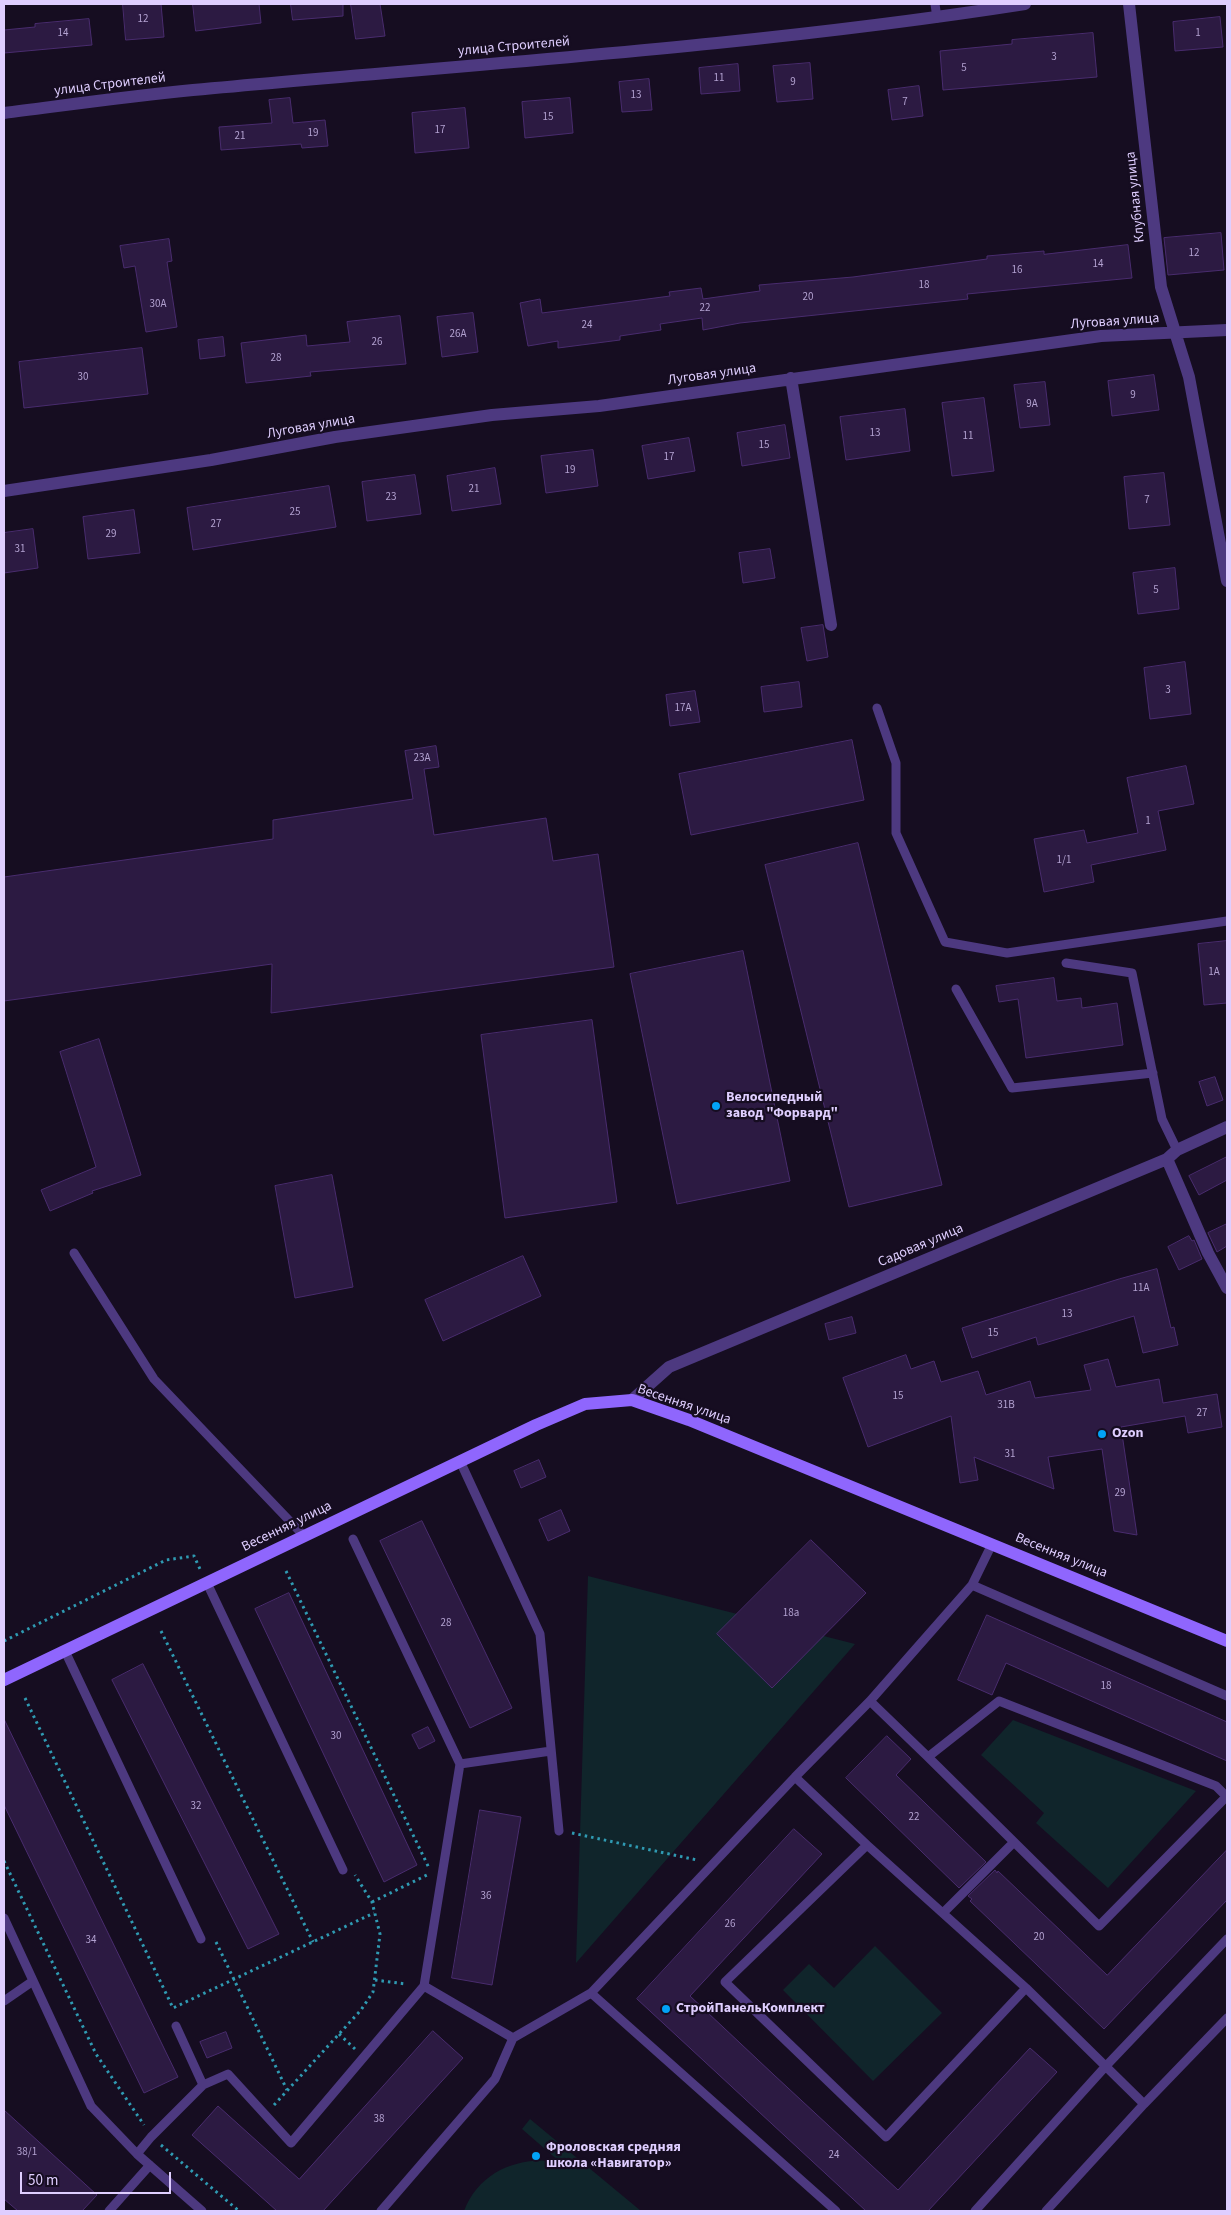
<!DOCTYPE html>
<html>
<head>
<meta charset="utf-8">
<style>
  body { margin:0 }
  #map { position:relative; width:1231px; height:2215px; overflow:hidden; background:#160d21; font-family:"Source Sans 3",sans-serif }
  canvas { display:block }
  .frame { position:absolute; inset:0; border:5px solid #dfceff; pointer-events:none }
  .scale { position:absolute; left:20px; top:2172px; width:151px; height:22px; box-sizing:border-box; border:2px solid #dfceff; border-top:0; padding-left:6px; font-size:15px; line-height:18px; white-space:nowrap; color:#dfceff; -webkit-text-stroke:4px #160d21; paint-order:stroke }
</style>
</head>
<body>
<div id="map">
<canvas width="1231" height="2215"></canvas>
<div class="frame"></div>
<div class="scale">50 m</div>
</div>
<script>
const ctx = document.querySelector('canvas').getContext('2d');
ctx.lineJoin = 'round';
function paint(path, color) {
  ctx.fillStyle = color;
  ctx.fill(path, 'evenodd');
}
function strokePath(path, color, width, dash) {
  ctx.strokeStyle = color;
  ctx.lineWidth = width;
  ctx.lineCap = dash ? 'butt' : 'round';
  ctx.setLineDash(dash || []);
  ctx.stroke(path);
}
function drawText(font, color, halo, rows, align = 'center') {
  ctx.font = font + ' "Source Sans 3",sans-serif';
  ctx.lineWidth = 4.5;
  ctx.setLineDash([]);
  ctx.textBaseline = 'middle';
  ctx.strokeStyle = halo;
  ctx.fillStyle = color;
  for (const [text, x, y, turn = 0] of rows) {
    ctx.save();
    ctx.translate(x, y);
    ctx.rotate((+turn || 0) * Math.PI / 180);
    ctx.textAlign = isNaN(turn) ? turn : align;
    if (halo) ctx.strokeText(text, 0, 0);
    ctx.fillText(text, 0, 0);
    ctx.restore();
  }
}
const green = new Path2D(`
  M588,1576L855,1644L576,1963Z
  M1013,1720L1196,1791L1108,1888L1036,1823L1044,1813L981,1755Z
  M875,1946L942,2013L873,2081L783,1990L809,1964L834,1988Z
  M530,2119L641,2211H464C479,2171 520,2155 560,2162L522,2129Z`);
const building = new Path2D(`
  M123,4H161L164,37L126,40Z
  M193,4H259L261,23L196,31Z
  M291,4H343V16L293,20Z
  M351,4H380L385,36L356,39Z
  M1220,17L1223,47L1175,51L1173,22Z
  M89,19L92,45L4,53V30L35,27V24Z
  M1093,33L1097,77L943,90L940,51L1012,44V40Z
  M810,63L813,99L777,102L773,66Z
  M738,64L740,91L701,94L699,68Z
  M649,79L652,110L622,112L619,82Z
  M919,86L923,116L892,120L888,90Z
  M290,98L293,123L325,120L328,146L302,148L301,144L221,150L219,127L272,123L269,100Z
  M570,98L573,133L525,138L522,102Z
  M465,108L469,148L415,153L412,113Z
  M1221,233L1224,270L1168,275L1164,238Z
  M169,239L172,261L167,262L177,327L146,332L135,266L124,268L120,246Z
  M1128,245L1132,278L967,294L968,299L740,323L703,330L702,318L660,324L661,330L620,336V340L558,348V341L528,346L520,303L540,299L542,313L670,296L669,292L701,288L703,299L760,291L759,285L853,277L987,259V256L1044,251V254Z
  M473,313L478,352L442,357L437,317Z
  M400,316L406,364L310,372L311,376L246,383L241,343L306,335L307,346L350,342L347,322Z
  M223,337L225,356L200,359L198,340Z
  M142,348L148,394L24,408L19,362Z
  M1154,375L1159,410L1112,416L1108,381Z
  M1045,382L1050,425L1020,428L1014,385Z
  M984,398L994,471L952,476L942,403Z
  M905,409L910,451L846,460L840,417Z
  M785,425L790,458L742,466L737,433Z
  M689,438L695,471L648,479L642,446Z
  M593,450L598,486L546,493L541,456Z
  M495,468L501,504L452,511L447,476Z
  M1164,473L1170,525L1129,529L1124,477Z
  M415,475L421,514L367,521L362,482Z
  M329,486L336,527L193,550L187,508Z
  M134,510L140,553L88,559L83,517Z
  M33,529L38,568L4,573V533Z
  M770,549L775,578L743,583L739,553Z
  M1175,568L1179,609L1138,614L1133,573Z
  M823,625L828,657L807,661L801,628Z
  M1185,662L1191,714L1150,719L1144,668Z
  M799,682L802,707L764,712L761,687Z
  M695,691L700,722L670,726L666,695Z
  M852,740L864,800L691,835L679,774Z
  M436,746L439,767L424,769L434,835L546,818L553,861L598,854L614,967L271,1013L272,964L4,1001V877L273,839V820L413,799L405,751Z
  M1186,766L1194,804L1158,811L1166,850L1091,865L1094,882L1044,892L1034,839L1084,830L1087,843L1138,833L1127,778Z
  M858,843L942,1185L849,1207L765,865Z
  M1227,941V1003L1204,1005L1198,944Z
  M743,951L790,1181L677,1204L630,974Z
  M1054,978L1057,1001L1081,998L1082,1008L1117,1003L1123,1045L1026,1058L1018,999L999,1002L996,986Z
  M592,1020L617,1202L505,1218L481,1035Z
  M99,1039L141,1175L92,1191L93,1193L50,1211L41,1190L96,1167L60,1052Z
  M1215,1077L1223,1100L1207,1106L1199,1082Z
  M1227,1157V1180L1199,1195L1189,1176Z
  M332,1175L353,1287L295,1298L275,1186Z
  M1227,1224V1246L1217,1252L1208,1233Z
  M1189,1236L1192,1241L1194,1240L1202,1259L1179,1270L1168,1247Z
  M523,1256L541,1296L443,1341L425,1300Z
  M1157,1269L1171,1328L1174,1327L1178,1345L1143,1353L1134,1316L1038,1345L1036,1337L972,1358L962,1328L1119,1279Z
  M852,1317L856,1333L829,1340L825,1324Z
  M906,1355L911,1369L934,1361L941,1382L978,1371L986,1395L1030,1381L1035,1398L1091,1390L1084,1365L1108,1359L1116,1387L1159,1379L1163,1403L1217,1394L1222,1427L1188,1433L1185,1416L1121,1427L1137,1535L1114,1531L1102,1449L1048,1457L1054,1489L974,1457L978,1480L960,1483L951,1416L868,1447L843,1378Z
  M539,1460L546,1477L521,1488L514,1471Z
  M561,1510L570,1531L548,1541L539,1520Z
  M422,1521L512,1708L470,1728L380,1541Z
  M811,1540L866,1593L772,1688L717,1634Z
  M289,1593L417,1865L384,1882L255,1609Z
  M987,1615L1227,1722V1761L1006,1663L992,1695L958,1680Z
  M143,1664L279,1934L248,1949L112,1680Z
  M4,1719L178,2077L144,2093L4,1805Z
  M428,1727L435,1741L419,1749L412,1735Z
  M887,1736L911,1759L896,1775L986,1862L959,1888L846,1778Z
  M480,1810L521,1817L492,1985L452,1978Z
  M794,1829L822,1854L690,1996L774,2075L898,2190L1030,2048L1057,2072L928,2211H866L637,1999Z
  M1227,1850V1900L1104,2029L970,1901L972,1899L968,1896L995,1870L997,1873L998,1871L1107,1975Z
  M433,2031L463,2058L323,2211H277L192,2135L218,2106L299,2179Z
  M226,2032L232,2048L207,2058L200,2042Z
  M4,2110L97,2195L82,2211H18L4,2199Z`);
const path = new Path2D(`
  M286,1571L429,1868
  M161,1631L313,1942
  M4,1641L166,1560L194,1556L200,1569
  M25,1698L173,2008L374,1913
  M572,1833L697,1860
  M4,1861L96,2054L144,2125
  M372,1902L427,1875
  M216,1942L287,2090
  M375,1980L406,1984
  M339,2034L355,2049
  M274,2105L361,2010L373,1992L380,1934L372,1902L355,1875
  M161,2145L239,2211`);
const lane = new Path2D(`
  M935,4L937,18
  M877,708L896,763V833L945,942L1007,953L1227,921
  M1066,963L1132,973L1162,1119L1177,1150
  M956,989L1012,1088L1153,1073
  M74,1253L154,1379L304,1536
  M460,1461L540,1634L559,1831
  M353,1539L460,1764
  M207,1583L343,1870
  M972,1585L1227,1696
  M65,1651L201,1939
  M870,1701L928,1757
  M795,1777L870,1701L972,1585L992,1544
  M1227,1796L1099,1926L928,1757L999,1701L1216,1786L1227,1797
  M867,1845L725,1982L886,2137L1026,1988
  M943,1913L1014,1842
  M4,1918L91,2106L137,2154L202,2211
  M424,1986L460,1764L551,1751
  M4,2001L33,1981
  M176,2026L203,2085
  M137,2154L151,2137L203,2085L228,2074L291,2143L424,1986L513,2038
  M109,2211L150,2165
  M381,2211L495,2079L513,2038L591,1993
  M836,2211L591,1993L795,1777L867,1845L1026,1988L1144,2104
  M975,2211L1105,2067L1227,1939
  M1046,2211L1144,2104L1227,2018`);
const street = new Path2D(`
  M1129,4L1161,287L1189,377L1227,581
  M4,113C67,105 130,96 193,90C471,64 750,47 1025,4
  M791,378L831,625
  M4,491L211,460L335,437L492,415L599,406L1101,336L1227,330
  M1167,1159L1208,1253L1227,1288
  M632,1400L669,1367L1167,1159L1177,1150L1227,1127`);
const secondary = new Path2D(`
  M4,1680L536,1425L585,1404L632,1400L689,1420L1227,1641`);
const markers = [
  [716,1106,5,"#02a2f6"],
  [1102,1434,5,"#02a2f6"],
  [666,2009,5,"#02a2f6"],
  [536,2156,5,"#02a2f6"]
];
const numberNames = [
  ["12",143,20],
  ["14",63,34],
  ["1",1198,34],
  ["3",1054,58],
  ["5",964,69],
  ["11",719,79],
  ["9",793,83],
  ["13",636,96],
  ["7",905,103],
  ["15",548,118],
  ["17",440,131],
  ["19",313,134],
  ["21",240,137],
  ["12",1194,254],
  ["14",1098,265],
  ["16",1017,271],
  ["18",924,286],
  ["20",808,298],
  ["30А",158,305],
  ["22",705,309],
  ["24",587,326],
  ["26А",458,335],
  ["26",377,343],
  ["28",276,359],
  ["30",83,378],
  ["9",1133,396],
  ["9А",1032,405],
  ["13",875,434],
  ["11",968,437],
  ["15",764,446],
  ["17",669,458],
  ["19",570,471],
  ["21",474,490],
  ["23",391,498],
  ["7",1147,501],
  ["25",295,513],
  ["27",216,525],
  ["29",111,535],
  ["31",20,550],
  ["5",1156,591],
  ["3",1168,691],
  ["17А",683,709],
  ["23А",422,759],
  ["1",1148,822],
  ["1/1",1064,861],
  ["1А",1214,973],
  ["11А",1141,1289],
  ["13",1067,1315],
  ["15",993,1334],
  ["15",898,1397],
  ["31В",1006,1406],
  ["27",1202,1414],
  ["31",1010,1455],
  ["29",1120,1494],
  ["18а",791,1614],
  ["28",446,1624],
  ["18",1106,1687],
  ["30",336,1737],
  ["32",196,1807],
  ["22",914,1818],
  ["36",486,1897],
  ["26",730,1925],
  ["20",1039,1938],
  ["34",91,1941],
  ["38",379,2120],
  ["38/1",27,2153],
  ["24",834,2156]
];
const streetNames = [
  ["улица Строителей",514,47,-5],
  ["улица Строителей",110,85,-7],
  ["Клубная улица",1136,197,-96],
  ["Луговая улица",1115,322,-4],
  ["Луговая улица",712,375,-8],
  ["Луговая улица",311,427,-10],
  ["Садовая улица",921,1246,-23],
  ["Весенняя улица",684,1405,19],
  ["Весенняя улица",287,1527,-26],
  ["Весенняя улица",1061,1556,22]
];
const poiNames = [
  ["Велосипедный",726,1098],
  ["завод \"Форвард\"",726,1114],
  ["Ozon",1112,1434],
  ["СтройПанельКомплект",676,2009],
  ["Фроловская средняя",546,2148],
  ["школа «Навигатор»",546,2164]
];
paint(green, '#10252b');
paint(building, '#2c1a42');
strokePath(building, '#492c6e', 1);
strokePath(path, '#2f9ab2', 3, [2.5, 4]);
strokePath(lane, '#4d3980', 9);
strokePath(street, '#4d3980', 12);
strokePath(secondary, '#8f66fd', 12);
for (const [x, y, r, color] of markers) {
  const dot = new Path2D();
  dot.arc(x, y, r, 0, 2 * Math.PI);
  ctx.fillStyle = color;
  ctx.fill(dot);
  strokePath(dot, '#160d21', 2);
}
drawText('11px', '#b2a1d0', null, numberNames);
drawText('14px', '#dfceff', '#160d21', streetNames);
drawText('bold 14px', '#dfceff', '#160d21', poiNames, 'left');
</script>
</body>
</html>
